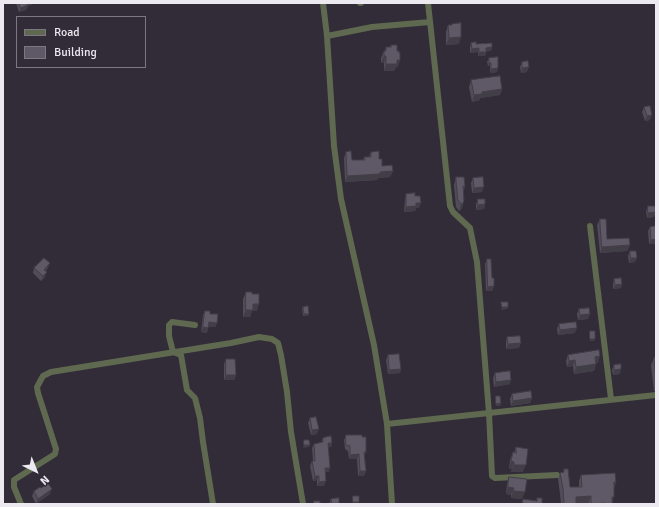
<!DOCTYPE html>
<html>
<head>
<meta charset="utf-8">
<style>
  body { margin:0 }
  #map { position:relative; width:659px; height:507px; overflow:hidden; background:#322b38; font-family:Signika,sans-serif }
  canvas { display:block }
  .frame { position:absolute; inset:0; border:4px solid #ede9f1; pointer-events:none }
  .legend { position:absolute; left:16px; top:16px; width:130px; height:52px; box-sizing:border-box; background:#322b38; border:1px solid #7d7782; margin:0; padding:5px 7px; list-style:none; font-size:12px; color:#ede9f1 }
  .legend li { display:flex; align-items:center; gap:8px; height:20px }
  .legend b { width:20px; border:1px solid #7d7782 }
  .north { position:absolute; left:16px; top:451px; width:40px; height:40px; -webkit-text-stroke:3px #322b38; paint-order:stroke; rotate:137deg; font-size:11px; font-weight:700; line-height:16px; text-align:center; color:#ede9f1 }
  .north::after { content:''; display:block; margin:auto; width:14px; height:18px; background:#ede9f1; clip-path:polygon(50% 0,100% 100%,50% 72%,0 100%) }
</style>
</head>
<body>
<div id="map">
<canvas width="659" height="507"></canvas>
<div class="frame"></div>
<ul class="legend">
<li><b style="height:5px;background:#5e694f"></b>Road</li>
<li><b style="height:11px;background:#5f5867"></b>Building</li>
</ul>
<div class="north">N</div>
</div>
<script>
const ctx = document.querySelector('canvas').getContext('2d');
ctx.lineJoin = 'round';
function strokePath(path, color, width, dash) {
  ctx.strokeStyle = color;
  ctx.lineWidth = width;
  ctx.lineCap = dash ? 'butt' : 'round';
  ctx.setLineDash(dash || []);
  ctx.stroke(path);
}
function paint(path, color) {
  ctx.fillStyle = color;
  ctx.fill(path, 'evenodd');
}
const minor = new Path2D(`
  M323,3L327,36L334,146L341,199L374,345L387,424L392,504
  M360,3H361
  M428,3L450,206L453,212L470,228L477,262L489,413L492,476L495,478L557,475
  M327,36L372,27L430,22
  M590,226L611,399
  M195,325L172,322L169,325V336L173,352L181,355L187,390L195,398L200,418L203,442L213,504
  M387,424L656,395
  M21,504L14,487V480L55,454L56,449L38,393L37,387L43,376L51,372L231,343L259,337L272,339L278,343L281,355L287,392L291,432L303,504`);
const wall = new Path2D(`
  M16,3H35L28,6L26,10L19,12Z
  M452,24L459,44L446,45V32L448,25H452Z
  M471,43L476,44L492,47L491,51H486L485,56H478V52L470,53V47Z
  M391,45L398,67H396L394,71H384V63H381V58L384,51H385L386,47H390Z
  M489,58L498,68L497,72L490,73V66H488L487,62Z
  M522,62L527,72L521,73L520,67Z
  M471,80L502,89L500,95L480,98V100L472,102L469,87Z
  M644,107L650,120L645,121L642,112Z
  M346,152L352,160H363L364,157H369L371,152L379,159L382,166L393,171L390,177L378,178L377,180L345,182L344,158Z
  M456,177L465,186L464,190L462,209H461L460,211H459L456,207L454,185Z
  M473,178L482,192L472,193L471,183Z
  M406,194L415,196L419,208H416L415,211L404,212L405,199Z
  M478,199L485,204L484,209L476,210V204Z
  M648,206L656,212L654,217L647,218L646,211Z
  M600,219L607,239L630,245L627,251L600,253L597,225Z
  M656,226V244H649L648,231L650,227Z
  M630,251L635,262L629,263L628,256Z
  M487,259L492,278L494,286L492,291H486L485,264Z
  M34,268H48L46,271L45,277L41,281L33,273Z
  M614,279L622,284L621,288L613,289V284Z
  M246,292L252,294L257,311H252L250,317H243V299Z
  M656,296V304H655V299Z
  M303,307L308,316H303L302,309Z
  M579,309L588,319L578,320L577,314Z
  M205,311L210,314L217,323L215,327H208L207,333L201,332L203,315Z
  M559,324L575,333L558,335L557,329Z
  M507,337L519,348L506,349V342Z
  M388,355L401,369L400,373L388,374L386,360Z
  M568,355L598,363H596V364L594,371L574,374L573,366L567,367L566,361Z
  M656,357V391H654L651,365L654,358Z
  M226,359L236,375L234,380H224V364Z
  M614,365L620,374L613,375L612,370Z
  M495,373L510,384L494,387L493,378Z
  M512,394L532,398L530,403L511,406L510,399Z
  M496,396L501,403L500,406H496L495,398Z
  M310,418L317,434L311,435L308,423Z
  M346,435L362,437L366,452L364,456L366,471L364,476H358L357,459H349L348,451L345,449L344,440Z
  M323,438L332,443L331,447H328L329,472H325L324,486H317V480L313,481L310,466L312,461H313L312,448L314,444L321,443Z
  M516,447L523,472H511L512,469H509L510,460L513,452L514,453Z
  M564,469L570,487H579V481L581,475L616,482L614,488L612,504H588V503L561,504L560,494L558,479L560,473L563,472Z
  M509,477L522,499L511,498V495L506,494L507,484Z
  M41,488L50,494L36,504L32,496L34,491Z
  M331,499L339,504H329Z`);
const shadedWall = new Path2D(`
  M27,3H35L28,6L26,10L19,12L21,8Z
  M461,37L459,44L446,45L449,38Z
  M492,47L491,51L485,52L486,48Z
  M479,48L478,52L470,53L472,49Z
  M479,52H486L485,56H478Z
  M384,56H386L384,63H381Z
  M397,60H400L398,67H396L394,71H384L386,64Z
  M489,63H491L490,66H488Z
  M529,67L527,72L521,73L522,68Z
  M498,68L497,72L490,73L491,69Z
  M502,89L500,95L480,98V100L472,102L474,95L482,92Z
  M652,115L650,120L645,121L647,116Z
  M393,171L390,177L378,178L377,180L345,182L347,176Z
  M484,187L482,192L472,193L474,188Z
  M464,201L462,209H461L460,211H459L461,204Z
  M416,203H421L419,208H416L415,211L404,212L406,207Z
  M485,204L484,209L476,210L478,205Z
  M656,212L654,217L647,218L648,213Z
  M656,239V244H649L651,240Z
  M630,245L627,251L600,253L602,247Z
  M631,258H637L635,262L629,263Z
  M50,263L48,268L42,274L44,270Z
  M47,272L45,277L41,281L43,276Z
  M622,284L621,288L613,289L615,285Z
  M494,286L492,291H486L488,287Z
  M253,304H259L257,311H252L250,317H243L246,310Z
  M502,307H508L507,309L501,310Z
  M304,314H309L308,316H303Z
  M590,314L588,319L578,320L580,315Z
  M209,322L217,323L215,327H207Z
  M203,327L208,328L207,333L201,332Z
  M577,328L575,333L558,335L560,330Z
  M590,339H595L594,341H590Z
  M521,343L519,348L506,349L508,344Z
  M600,356L598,363H593L595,357Z
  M575,360L573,366L567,367L569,361Z
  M596,364L594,371L574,374L576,367Z
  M401,369L400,373L388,374L389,370Z
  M621,369L620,374L613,375L614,370Z
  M226,375H236L234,380H224Z
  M511,380L510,384L494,387L496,382Z
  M532,398L530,403L511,406L513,401Z
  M501,403L500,406H496V404Z
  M319,429L317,434L311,435L312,430Z
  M328,443H332L331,447H326Z
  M304,445H310L309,447L303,448Z
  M359,454L357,459H349L350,455Z
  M511,461L514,462L512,469H509Z
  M514,465H526L523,472H511Z
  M325,468H330L329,472H323Z
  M360,471H366L364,476H358Z
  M315,476H319L317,480L313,481Z
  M326,481L324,486H317L319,482Z
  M614,482H616L614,488Z
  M508,487L514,488L511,495L506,494Z
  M52,489L50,494L36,504L38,499Z
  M513,491L525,492L522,499L511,498Z
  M591,496L588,503L574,504L576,497Z
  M612,497H614L612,503Z
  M353,502H359V504H352Z
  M605,503V504H591Z`);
const building = new Path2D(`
  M19,3H27L28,5L21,8Z
  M461,23V37L449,38L448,25H452V24Z
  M476,42V44L492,43V47L486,48V52H479V48L472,49L471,43Z
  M391,45H397V51H399V53H400V60H397V64H386V56H384V51H386V47H391Z
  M498,57V68L491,69V63H489V58Z
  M528,61L529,67L522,68V62Z
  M500,76L502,89L482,92V94L474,95L471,80Z
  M650,106L652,115L647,116L644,107Z
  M351,151L352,160H365L364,157H371V152L379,151V159H382V166L392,165L393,171L380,172V174L347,176L346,152Z
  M456,177H464L465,186H463L464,201L463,202V204H461L458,200Z
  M483,177L484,187L474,188L473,178Z
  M415,193V196H420L421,203H416V206L406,207V194Z
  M478,199H485V204L478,205Z
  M648,206H655L656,212L648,213Z
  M600,219H606L607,239L629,238L630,245L602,247Z
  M656,226V239L651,240L650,227Z
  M630,251H636L637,258H631Z
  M44,258L50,263L44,270L47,272L43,276L34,268Z
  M487,259H491L492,278H494V286L488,287Z
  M621,278L622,284L615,285L614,279Z
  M246,292H252V294H259V304H253V310H246Z
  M501,302H508V307H502Z
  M308,306L309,314H304L303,307Z
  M589,308L590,314L580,315L579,309Z
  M205,311H210V314H218L217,323L209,322L208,328L203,327Z
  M576,322L577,328L560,330L559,324Z
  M590,331H595V339H590Z
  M520,336L521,343L508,344L507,337Z
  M599,350L600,356L595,357L596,364L576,367L575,360L569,361L568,355Z
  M399,354L401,369L389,370L388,355Z
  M656,357V381L654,358Z
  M226,359H235L236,375H226Z
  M621,364V369L614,370V365Z
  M510,371L511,380L496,382L495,373Z
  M531,391L532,398L513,401L512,394Z
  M496,396H500L501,403L496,404Z
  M316,417L319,429L312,430L310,418Z
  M346,435H362V437H366V452H364L366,471H360L359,454L350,455V446L346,445Z
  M331,436L332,443H328L330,468H325L326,481L319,482V476H315L312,461H315L314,444L323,442V438Z
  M304,440H309L310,445H304Z
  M516,447L528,449L526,465H514V462L511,461L513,452L516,453Z
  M564,469H568L570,487H582L581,475L615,473L616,482H614V497H612V504H605V503L591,504V496L576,497V504H564L563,488L560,473L564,472Z
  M509,477L527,479L525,492L513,491L514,488L508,487Z
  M48,483L52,489L38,499L34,491L40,487L41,488Z
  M353,496H359V502H353Z
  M339,498V504H332L331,499Z
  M537,498H542V504H522L523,499L537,501Z
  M314,501H320V504H314Z`);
strokePath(minor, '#5e694f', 6);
paint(wall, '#524c59');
paint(shadedWall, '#423e48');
paint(building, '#5f5867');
strokePath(building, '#423e48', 1);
</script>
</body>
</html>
